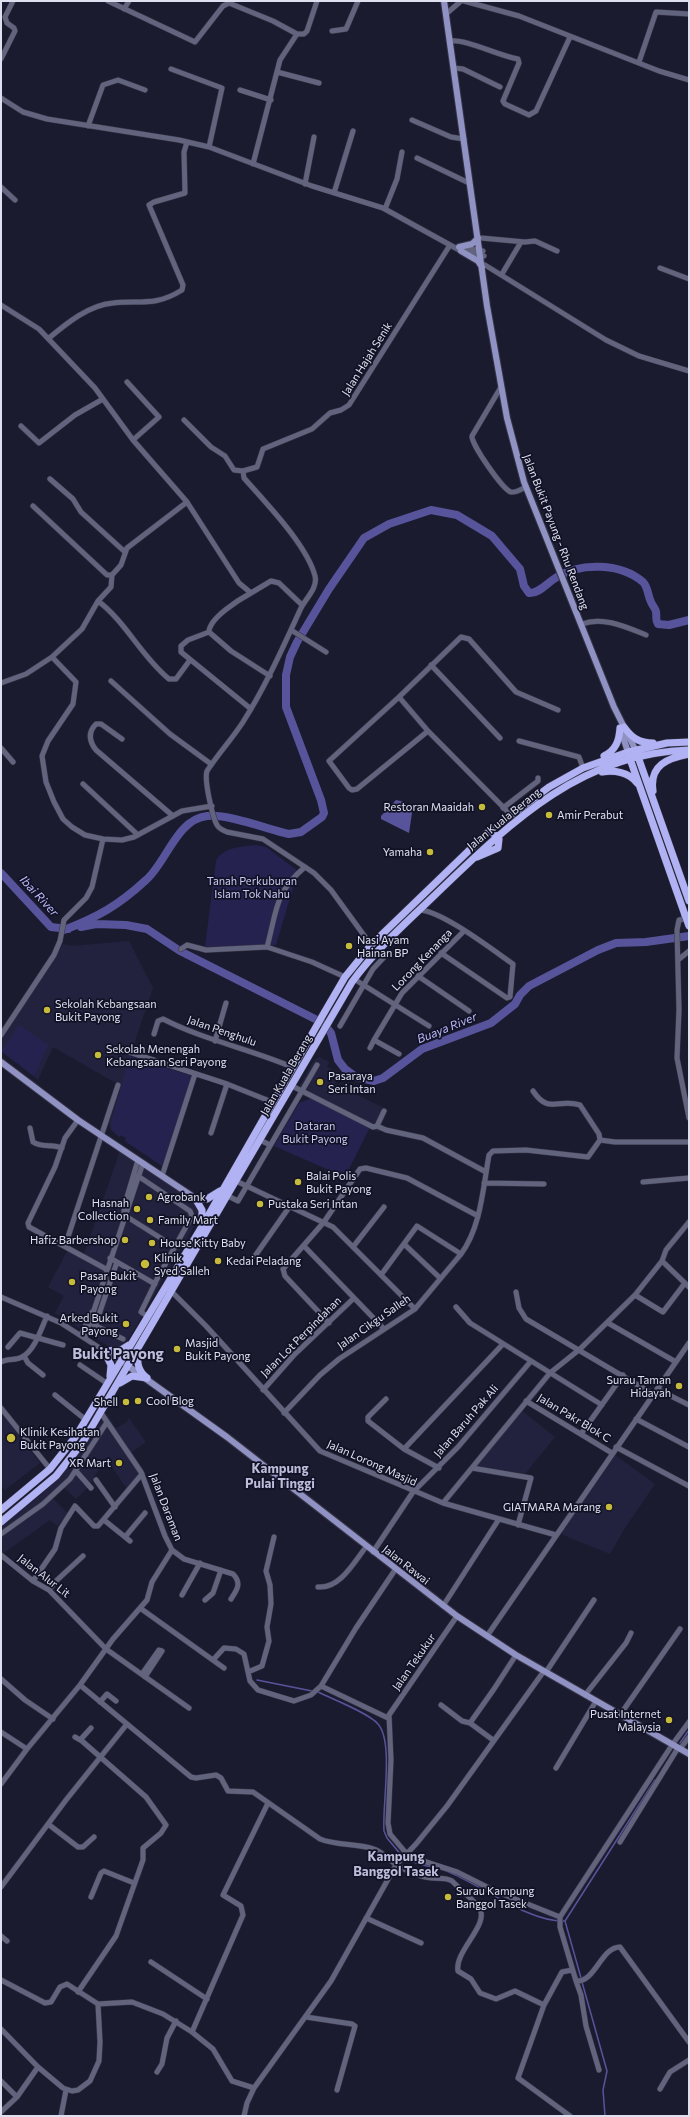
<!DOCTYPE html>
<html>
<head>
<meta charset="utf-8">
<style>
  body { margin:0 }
  #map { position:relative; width:690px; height:2117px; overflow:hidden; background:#1b1b30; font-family:Commissioner,sans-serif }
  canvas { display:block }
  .frame { position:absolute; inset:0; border:2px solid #dfe0ef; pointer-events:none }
</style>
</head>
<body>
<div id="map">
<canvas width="690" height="2117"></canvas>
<div class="frame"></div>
</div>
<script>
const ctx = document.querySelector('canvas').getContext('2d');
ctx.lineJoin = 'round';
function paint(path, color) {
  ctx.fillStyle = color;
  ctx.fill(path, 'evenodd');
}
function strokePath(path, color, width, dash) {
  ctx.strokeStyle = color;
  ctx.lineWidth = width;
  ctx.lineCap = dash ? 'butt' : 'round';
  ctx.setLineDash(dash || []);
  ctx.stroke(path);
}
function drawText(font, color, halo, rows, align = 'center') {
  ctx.font = font + ' Commissioner,sans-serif';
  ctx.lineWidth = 3.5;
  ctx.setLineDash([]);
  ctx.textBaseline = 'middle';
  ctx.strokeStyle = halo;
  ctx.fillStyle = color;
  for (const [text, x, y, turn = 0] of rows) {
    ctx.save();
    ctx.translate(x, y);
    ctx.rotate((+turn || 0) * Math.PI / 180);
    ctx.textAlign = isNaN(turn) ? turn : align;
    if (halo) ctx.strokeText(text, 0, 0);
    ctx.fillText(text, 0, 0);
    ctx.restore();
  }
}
const built = new Path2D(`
  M129,941L153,988L130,1056L192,1076L162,1166L125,1141L126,1138L121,1135L119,1137L111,1130L109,1123L121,1086L53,1047L38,1080L1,1051V1037L63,944L72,946Z
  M319,1057L329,1062L327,1067L340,1073L335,1084L388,1110L378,1132L297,1091L314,1060Z
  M120,1151L192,1201L198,1211L199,1218L128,1340L122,1345L114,1347L108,1346L55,1313L64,1296L48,1287L70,1246L84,1254Z
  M521,1410L555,1437L525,1474L476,1466Z
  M1,1412L40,1463L5,1490L1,1485Z
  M106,1413L116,1428L127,1422L129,1418L146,1442L132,1452L143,1470L127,1489L106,1458L88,1487L76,1499L63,1486L52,1497L68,1514L57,1526L50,1520L1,1555V1527L43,1493L68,1467L92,1436Z
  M615,1455L655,1484L623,1531L610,1554L563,1535L562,1531Z`);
const green = new Path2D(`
  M255,845L266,847L298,871L276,945L205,947L216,861C223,847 241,847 255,845Z
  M19,1025L48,1045L34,1076L1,1051Z
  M130,1056L192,1076L162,1166L125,1141L126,1138L121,1135L119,1137L110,1127Z
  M312,1098L370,1127L345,1177L274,1146L299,1103Z`);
const water = new Path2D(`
  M396,800L405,802L412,813L409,833L381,819V816Z`);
const stream = new Path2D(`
  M257,1680L312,1691
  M318,1692C332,1699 369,1713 378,1724C394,1742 382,1805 384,1831L387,1838L402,1856
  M680,1743L689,1730
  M405,1858C418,1867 437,1866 451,1873C485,1887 528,1922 565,1921
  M581,1978L565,1921L655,1780
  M582,1982L607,2071L603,2090L605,2116`);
const river = new Path2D(`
  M1,873L51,927L68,929
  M81,927L96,924L126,925L147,929L180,951L323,1023L331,1033L338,1060L345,1069L356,1077L374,1081L383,1078L422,1049L491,1023L515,1004L520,995L529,986L598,950L616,943L646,942L689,936
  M64,930C98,917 119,905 146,880C166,863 177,819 207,816C229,814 267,829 289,834L301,832L322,817L324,813L321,800L286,707V675L290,657L297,642L329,589L364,538L389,524L431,510L457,515L492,536L520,569L524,586L529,593C539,594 548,582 557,577C581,562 621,563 643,582C648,587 648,596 651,602C652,605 656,609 656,612C657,617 655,620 658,624L669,625L689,620`);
const minor = new Path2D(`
  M108,1L195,42L223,6L229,3L273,21L297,34H304L307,31L317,1
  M464,1L519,16L659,71L689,80
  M124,9L129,1
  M446,14L461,1
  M332,31L346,29L358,1
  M450,41C467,39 499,56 518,59L519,63L503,101L505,104L529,115L536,111L570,37
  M1,59L15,31L14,28L7,23L5,17L13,1
  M639,62L656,12L689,14
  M454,68L463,69L500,87
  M171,69L222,88L209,147
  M277,72L319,83
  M240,90L271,100
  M1,98L23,112L47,119L179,140L209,147L312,186L383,208L461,251L484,256
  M412,120L451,137L464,139
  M88,126L103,85L118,80L145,90
  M417,158L469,183
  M253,164L280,60L297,34
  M305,184L314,137
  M1,187L15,200
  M334,193L353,131
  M385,209L397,179L402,152
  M481,238L525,242L535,241L557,251
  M460,247L483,251
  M485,265L606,340L639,356L689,371
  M660,268L689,279
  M502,274L521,242
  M1,305L39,329L95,388L133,440L187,502L239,583L251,593L271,581L279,583L302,605
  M49,338C67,323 89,305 113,303C140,300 155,307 182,290L183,285L149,205L154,202L185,193L184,152L187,142
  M127,382L159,417L133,440
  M501,387L472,436C471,444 503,490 511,492C516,493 522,489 526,487
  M184,420L211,447L225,456L234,470L243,471L257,467L263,449L312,429L330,413L341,410L349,405L450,245
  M21,426L39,443L75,415L103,399
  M243,471L244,478C265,502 307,545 315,576C318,588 306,598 301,608C283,647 266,686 243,722C232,739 218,754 207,771C204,779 212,816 217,825C219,829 223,830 227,832L263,839L314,873L331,890L371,945
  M50,479L73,499L81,512L125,552
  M33,506L107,575H112
  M251,593C240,599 209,618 209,632L231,651L270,676
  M98,601C126,622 141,656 169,679H176L190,660
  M582,624C603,616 626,627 646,635
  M291,630L326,652
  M209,632L188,640L181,646V652L251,709
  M52,657L76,682L73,704L48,741L42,756L46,782L54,802L63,819L72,827L85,835L103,839L122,840L134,837L182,811L212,806
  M431,665L500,738
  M111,681L170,734L211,764
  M1,683L26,674L52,657L82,629L98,601L111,587L112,575L121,565L127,548L187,502
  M399,697L428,731L510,814
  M428,731L357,789L352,790L349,788L329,761L399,697L461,637L469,639L516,692L558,710
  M122,739L101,724H96C88,732 89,741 96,750L173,816
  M519,741L579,757L583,768
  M1,748L13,762
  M83,784L138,835
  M503,808L538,781V778
  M419,910C441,910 494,951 513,964L510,997L507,998L441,953
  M689,918L679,920L677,930L679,1010L677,1058L689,1118
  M267,947C277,911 274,893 305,867
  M181,949L187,945L206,950L267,947L312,962L345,977
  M678,960L689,951
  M418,976L469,1011
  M354,979L429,1026
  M340,1026L373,969L388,953
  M154,1034L158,1021L163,1019C204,1040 250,1049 292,1067
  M1,1035L54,955L60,941L64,920L86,898L92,887L103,839
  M215,1041L226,1003
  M370,1048L374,1040
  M129,1052L227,1084L272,1102
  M399,1054L374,1040L402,993L464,931
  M292,1086L373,1127L377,1126L384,1111
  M533,1091C549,1115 558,1098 580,1105L599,1134L600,1140
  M78,1120L65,1138L55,1167L28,1223L29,1227L106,1269
  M377,1126L386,1130L423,1138L486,1172
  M30,1128L33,1142C42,1148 52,1144 62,1148
  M211,1133L227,1084
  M260,1140L270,1145
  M138,1176L190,1211L192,1216L157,1279L141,1312L147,1316
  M162,1176L195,1074
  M236,1181L333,1227L415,1309
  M643,1182L689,1178
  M484,1183L544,1184
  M228,1196L238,1201L317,1065
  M124,1214V1207L138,1160
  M124,1215L175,1247
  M404,1244L440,1278
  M65,1246L118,1085
  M304,1246L384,1329
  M353,1247L384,1207
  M255,1256L290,1206
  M110,1258L155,1284
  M662,1261L689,1287
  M381,1275L417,1226L461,1254
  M172,1292L206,1326L320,1451L443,1503L556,1535
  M516,1292L519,1308L526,1319L653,1394
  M635,1295L663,1312L685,1283
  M1,1297L61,1323L123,1363
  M456,1307L470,1323L602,1405
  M329,1323L285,1276L283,1269L324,1222L360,1169L366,1168L407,1178L478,1216
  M608,1323L676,1362
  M94,1325L123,1339
  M95,1326L117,1262
  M81,1335L92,1312
  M85,1337L143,1163
  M8,1347L20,1333L63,1345
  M24,1356L28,1363L43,1375
  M1,1362C8,1358 15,1361 22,1357C35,1350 41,1329 47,1316
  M80,1365L108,1384
  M657,1389L689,1405
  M263,1390L294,1355L354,1298
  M55,1395L86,1420
  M386,1399L368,1417V1421L404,1449L439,1468
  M526,1401L612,1453
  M1,1408L50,1469
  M101,1413L141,1472L165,1536L172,1550L184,1559L233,1574C242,1583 237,1590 231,1599
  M284,1413L320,1375L339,1359L415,1309L461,1254C481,1227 483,1188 489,1155L493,1151L526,1150L588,1157L600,1140L615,1142H689
  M636,1419L689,1447
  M581,1434L623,1375
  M616,1447L689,1486
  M404,1449L503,1344
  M472,1468L531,1478L518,1525
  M76,1471L91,1488
  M96,1480L115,1507
  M443,1503L550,1373L580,1349L635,1295L662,1261L666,1250L689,1222
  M104,1520L130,1541
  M1,1534L43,1504L70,1479L107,1422
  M125,1537L145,1513
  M373,1552L413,1492L458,1447L531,1361
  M1,1555L33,1581L49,1590L106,1649L189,1708
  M33,1581L55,1549L61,1528L75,1506L94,1526H98L142,1474
  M318,1587C340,1589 354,1562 366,1547
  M49,1590L56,1581L83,1556
  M182,1595L200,1563
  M205,1600L213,1593L221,1570
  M443,1606L499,1519
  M140,1608L224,1668
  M457,1616L389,1715L391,1760L388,1823L390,1834L406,1853L414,1858L457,1872L495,1891L560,1917
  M487,1636L689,1343
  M213,1660L224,1648L236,1649L244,1654L250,1681L258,1690L294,1701L311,1695L321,1686L356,1628L395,1570
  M248,1672L262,1666L269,1641L267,1627L271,1604L270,1585L266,1571L274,1537
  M546,1672L594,1600
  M142,1674L159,1650L162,1651
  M145,1677L162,1651
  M1,1679L25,1700L53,1719
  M80,1685L191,1777L196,1778L216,1775L221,1778L228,1791L253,1792L320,1839C337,1846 357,1843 374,1849C383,1852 389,1860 397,1865C405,1870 415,1875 425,1877C434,1880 443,1876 452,1881C460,1889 471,1898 479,1907C491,1924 454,1951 458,1971L471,1979L480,1993L496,1999L515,1991L544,2005L562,1972L572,1970
  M321,1686L388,1718
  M585,1695L626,1643L631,1633
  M100,1702L107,1694L116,1701
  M441,1705L462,1721L470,1723L494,1689L516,1655
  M620,1715L680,1629
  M689,1722L672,1745L560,1917V1927L576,1981C595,1983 601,1947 620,1947L689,2042
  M470,1723L493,1740
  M1,1732L27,1749
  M75,1737L82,1741L146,1797L166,1825L161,1833L143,1848V1860L116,1936L78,1992
  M81,1739L91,1728
  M680,1749L689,1737
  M556,1768L596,1701
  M1,1784L27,1749L80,1685L113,1639L147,1600L152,1582L172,1550
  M48,1824L78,1847H83L94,1837
  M620,1842L678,1748
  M1,1887L66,1800L127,1724
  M91,1897L101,1873L104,1871L134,1883
  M366,1918L421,1943
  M1,1936L7,1941
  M151,1962L207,1999
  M1,1980L45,2003L51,2002L60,1987L67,1984L98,2004L132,2002L163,2014L192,2032L213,2049L232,2081L254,2088
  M576,1981L581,1995L586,2026L599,2070
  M544,2005L518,2078L570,2116
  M306,2017L352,2024L355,2026L337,2090
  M1,2029L38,2067L63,2088L72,2091L78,2090L90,2081L99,2061L100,2042L98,2004
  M192,2032L243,1915L241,1906L223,1895L268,1803
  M157,2072L162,2064L167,2038L176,2021
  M1,2081L17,2097
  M660,2089L670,2072L689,2060
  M1,2112L17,2097L38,2067
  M61,2116L66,2090
  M244,2116L247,2103L254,2088L331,1981L396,1865L416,1844L447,1806L544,1671`);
const major = new Path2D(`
  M444,1L487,306L507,418L524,482L614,707L635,749
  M459,247L472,244L478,238
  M461,251L478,261L482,267
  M620,728L628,752
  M1,1062L78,1120L195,1198
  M128,1366L227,1437L457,1616L516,1655L689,1754`);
const highway = new Path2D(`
  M624,727C632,738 639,743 653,743
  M637,754L689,901
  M604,756C616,750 619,741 620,728
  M629,756L685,915
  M602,772C614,770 629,772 637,783
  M653,791C649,765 668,758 689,754
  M477,857L498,848L499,839L494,834
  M195,1198L202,1210V1223
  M195,1198L207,1199L220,1191
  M104,1351L111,1365L110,1376
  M104,1351L121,1350L129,1345
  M138,1352C137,1364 138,1371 147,1378
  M120,1383L132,1376L147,1378
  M1,1510L50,1469L76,1436L201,1228L324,1013L345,977L371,945L486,834L549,787L583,768L628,752L667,743L689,742
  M1,1522L56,1476L83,1442L352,982C376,949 407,922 436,894C509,824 580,753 689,750`);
const highwayBridge = new Path2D(`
  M685,915L689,926`);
const markers = [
  [482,807,4,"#c7bb3b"],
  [549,815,4,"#c7bb3b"],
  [430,852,4,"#c7bb3b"],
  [349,946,4,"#c7bb3b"],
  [47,1010,4,"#c7bb3b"],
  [98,1055,4,"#c7bb3b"],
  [320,1082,4,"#c7bb3b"],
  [298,1182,4,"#c7bb3b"],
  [149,1197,4,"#c7bb3b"],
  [260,1204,4,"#c7bb3b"],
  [137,1209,4,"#c7bb3b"],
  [150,1220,4,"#c7bb3b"],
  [125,1240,4,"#c7bb3b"],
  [152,1243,4,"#c7bb3b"],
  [218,1261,4,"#c7bb3b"],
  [145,1264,5,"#c7bb3b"],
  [72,1282,4,"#c7bb3b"],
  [126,1324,4,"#c7bb3b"],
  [177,1349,4,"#c7bb3b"],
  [679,1386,4,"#c7bb3b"],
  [138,1401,4,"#c7bb3b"],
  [126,1402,4,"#c7bb3b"],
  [11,1438,5,"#c7bb3b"],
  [119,1463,4,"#c7bb3b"],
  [609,1507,4,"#c7bb3b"],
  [669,1720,4,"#c7bb3b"],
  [448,1897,4,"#c7bb3b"]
];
const streetNames = [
  ["Jalan Hajah Senik",367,359,-58],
  ["Jalan Bukit Payung - Rhu Rendang",556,532,69],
  ["Jalan Kuala Berang",504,819,-39],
  ["Lorong Kenanga",422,960,-46],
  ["Jalan Penghulu",222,1031,19],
  ["Jalan Kuala Berang",286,1075,-60],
  ["Jalan Cikgu Salleh",374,1322,-35],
  ["Jalan Lot Perpindahan",301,1337,-45],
  ["Jalan Pakr Blok C",574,1418,31],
  ["Jalan Baruh Pak Ali",466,1421,-49],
  ["Jalan Lorong Masjid",372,1463,24],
  ["Jalan Daraman",166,1507,69],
  ["Jalan Rawai",406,1565,38],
  ["Jalan Alur Lit",44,1576,38],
  ["Jalan Tekukur",414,1662,-55]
];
const poiNames = [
  ["Restoran Maaidah",474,807,"right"],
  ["Amir Perabut",557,815],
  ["Yamaha",422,852,"right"],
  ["Nasi Ayam",357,940],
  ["Hainan BP",357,953],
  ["Sekolah Kebangsaan",55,1004],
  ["Bukit Payong",55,1017],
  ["Sekolah Menengah",106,1049],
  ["Kebangsaan Seri Payong",106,1062],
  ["Pasaraya",328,1076],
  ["Seri Intan",328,1089],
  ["Balai Polis",306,1176],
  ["Bukit Payong",306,1189],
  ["Agrobank",157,1197],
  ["Hasnah",129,1203,"right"],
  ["Collection",129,1216,"right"],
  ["Pustaka Seri Intan",268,1204],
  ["Family Mart",158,1220],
  ["Hafiz Barbershop",117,1240,"right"],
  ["House Kitty Baby",160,1243],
  ["Klinik",154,1258],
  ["Syed Salleh",154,1271],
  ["Kedai Peladang",226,1261],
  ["Pasar Bukit",80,1276],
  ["Payong",80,1289],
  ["Arked Bukit",118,1318,"right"],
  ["Payong",118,1331,"right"],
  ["Masjid",185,1343],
  ["Bukit Payong",185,1356],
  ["Surau Taman",671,1380,"right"],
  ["Hidayah",671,1393,"right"],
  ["Cool Blog",146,1401],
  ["Shell",118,1402,"right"],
  ["Klinik Kesihatan",20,1432],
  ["Bukit Payong",20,1445],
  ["XR Mart",111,1463,"right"],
  ["GIATMARA Marang",601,1507,"right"],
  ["Pusat Internet",661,1714,"right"],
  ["Malaysia",661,1727,"right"],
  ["Surau Kampung",456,1891],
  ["Banggol Tasek",456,1904]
];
const parkNames = [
  ["Tanah Perkuburan",252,881],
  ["Islam Tok Nahu",252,894],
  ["Dataran",315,1126],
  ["Bukit Payong",315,1139]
];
const waterNames = [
  ["Ibai River",39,896,47],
  ["Buaya River",447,1028,-22]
];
const quarterNames = [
  ["Kampung",280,1469],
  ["Pulai Tinggi",280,1484],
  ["Kampung",396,1857],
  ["Banggol Tasek",396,1872]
];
const districtNames = [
  ["Bukit Payong",118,1354]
];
paint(built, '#23223e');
paint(green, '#262250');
paint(water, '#58549b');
strokePath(stream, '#58549b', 1.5);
strokePath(river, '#58549b', 8);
strokePath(minor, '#373547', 6);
strokePath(major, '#373547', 8);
strokePath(highway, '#373547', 8);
strokePath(minor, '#62637d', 5);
strokePath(major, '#9192c4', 6);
strokePath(highway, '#b1b2f4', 7);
strokePath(highwayBridge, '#373547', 8, []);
strokePath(highwayBridge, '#b1b2f4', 7);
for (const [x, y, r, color] of markers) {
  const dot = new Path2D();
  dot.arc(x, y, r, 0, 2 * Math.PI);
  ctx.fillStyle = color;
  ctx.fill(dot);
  strokePath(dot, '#121226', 1.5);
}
drawText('11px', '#dfe0ef', '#121226', streetNames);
drawText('11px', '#dfe0ef', '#121226', poiNames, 'left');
drawText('11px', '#c9cbf4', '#121226', parkNames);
drawText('italic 12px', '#b9baf7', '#121226', waterNames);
drawText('bold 13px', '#bcbdda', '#121226', quarterNames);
drawText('bold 15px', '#bcbdda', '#121226', districtNames);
</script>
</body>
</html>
